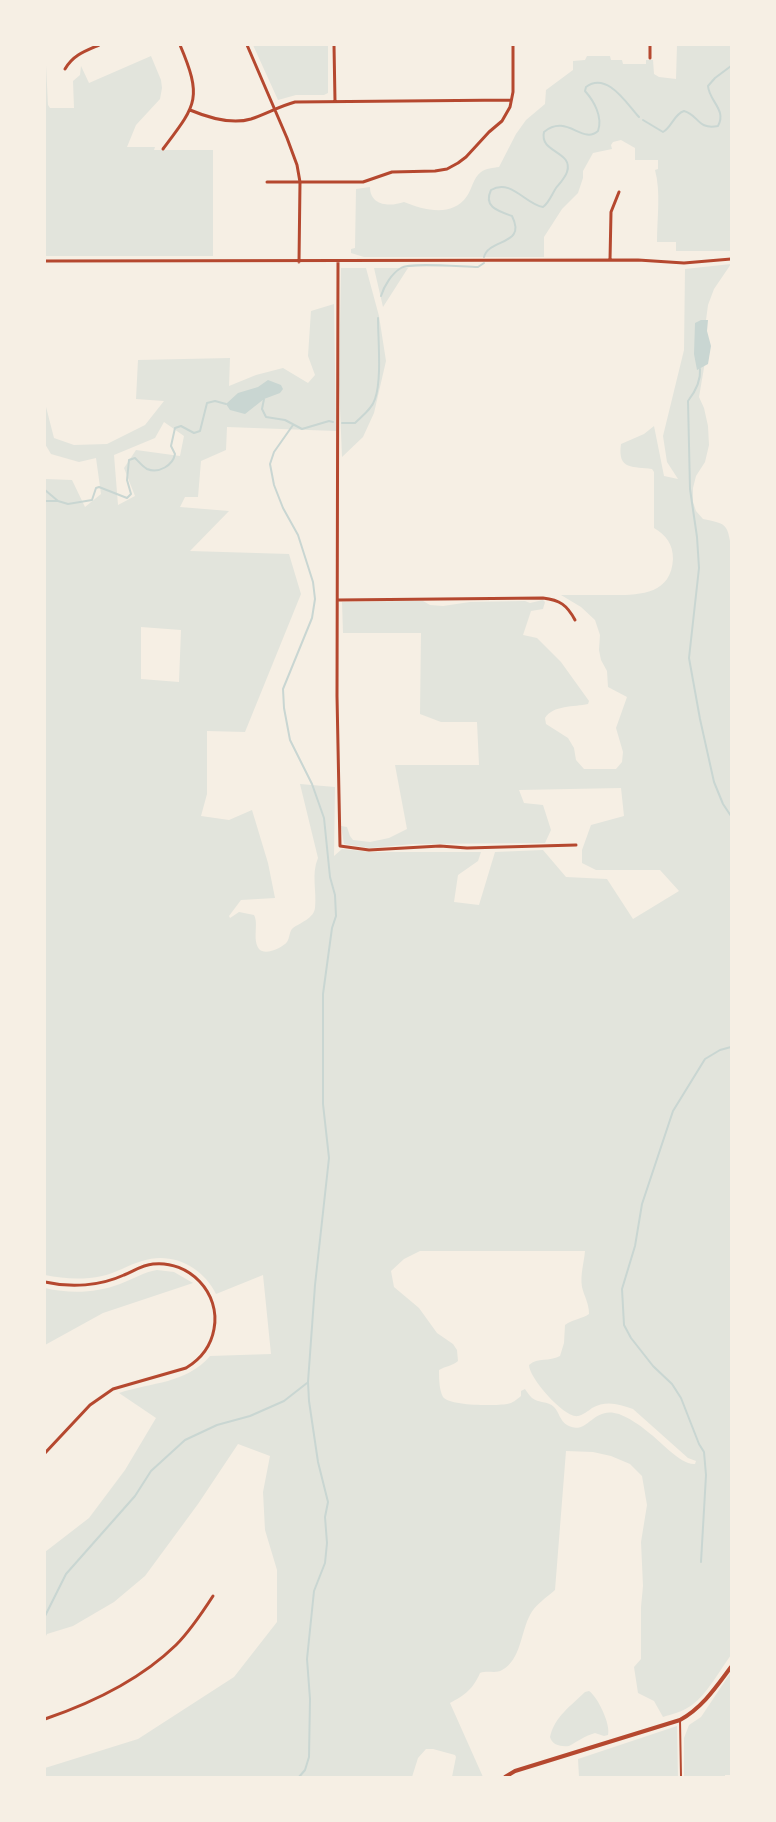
<!DOCTYPE html>
<html>
<head>
<meta charset="utf-8">
<style>
  body { margin:0 }
  #map { position:relative; width:776px; height:1822px; overflow:hidden; background:#f6efe4; font-family:"Fira Sans",sans-serif }
  canvas { display:block }
  .frame { position:absolute; inset:0; border:46px solid #f6efe4; pointer-events:none }
</style>
</head>
<body>
<div id="map">
<canvas width="776" height="1822"></canvas>
<div class="frame"></div>
</div>
<script>
const ctx = document.querySelector('canvas').getContext('2d');
ctx.lineJoin = 'round';
function paint(path, color) {
  ctx.fillStyle = color;
  ctx.fill(path, 'evenodd');
}
function strokePath(path, color, width, dash) {
  ctx.strokeStyle = color;
  ctx.lineWidth = width;
  ctx.lineCap = dash ? 'butt' : 'round';
  ctx.setLineDash(dash || []);
  ctx.stroke(path);
}
const green = new Path2D(`
  M45,45L48,105L50,108H74L73,81L80,75L81,66L89,83L151,56L161,80L162,88L160,99L136,125L127,147H155L154,150H213V256H45Z
  M253,45H328V93L324,95H296L278,100Z
  M677,45H731V251H676V242H657C657,219 661,191 655,170L658,169V160H635V148L621,140L613,142L611,145L612,149L593,153L583,171V178L578,193L562,209L544,237V257H364L351,253V249L355,248L356,189L370,187C370,206 390,207 404,202C424,210 452,218 467,196C472,189 473,178 481,172C486,168 493,168 499,167L516,134L526,120L545,104L546,90L573,70V61L585,60L587,56H610L611,60H622L623,64H646V60H653L654,74L659,77L676,79Z
  M731,264L714,289L708,305L706,320H701L705,362L699,397L704,408L708,426L709,445L705,462L696,476L693,488V502L696,511L703,519C725,524 727,522 731,546V1655C720,1670 707,1694 692,1705C684,1711 673,1714 663,1717L654,1701L638,1693L634,1667L641,1659V1607L643,1586L641,1542L647,1505L642,1476L630,1464L611,1456L593,1452L566,1451L555,1590C547,1597 535,1605 530,1615C521,1631 521,1660 502,1670C496,1674 488,1670 480,1673C473,1689 465,1695 450,1703L483,1777H452L456,1757L455,1755L433,1749H426L418,1758L412,1777H45V1768L138,1739L234,1677L277,1622V1570L265,1530L263,1492L270,1456L238,1444L198,1504L145,1576L114,1602L73,1626L47,1634L45,1638V1552L89,1518L125,1470L156,1418L119,1393C152,1382 186,1384 210,1356L271,1354L263,1275L216,1294C203,1267 172,1251 142,1261C128,1265 116,1273 102,1276C83,1280 64,1279 45,1275V479L72,480L85,507L101,494L96,458L79,462L51,454L45,444V403L54,438L74,445L107,444L145,425L164,401L136,399L138,360L230,358L229,386L256,375L283,368L308,383L315,375L308,356L311,311L334,304L336,431L227,427L226,450L201,461L198,497H185L180,507L229,511L190,551L289,554L301,594L245,732L207,731V794L201,816L229,820L252,810L268,863L275,898L241,900L229,916L230,918L239,912L254,915C259,924 252,939 259,949C265,956 282,948 287,942C290,938 289,931 293,928C300,923 314,918 315,908C317,891 311,874 318,858L300,784L335,787L334,856L342,849L371,852H481L478,861L458,875L454,902L479,905L495,852L543,850L566,877L607,879L633,919L679,891L660,870H596L582,863V850L591,825L624,816L621,788L519,790L524,803L543,805L551,830L545,843L413,844L370,848L344,844L341,826L347,827L350,836L353,840L370,842L389,838L407,829L395,765H479L477,722H441L420,714L421,633H343L342,602L408,601H423L430,605L443,606L470,602L525,601L530,603L543,600L545,602L543,609L531,611L523,635L537,638L561,662L589,701L588,704C574,707 553,705 545,718L546,724L568,738L574,748L576,760L584,769H616L622,762L623,752L616,728L627,697L608,687L607,671L601,660L599,650L600,635L595,620L581,607L561,595C576,595 592,595 607,595C635,595 671,597 673,559C673,544 666,535 654,528V472L652,469C634,466 617,471 621,444L644,434L654,426L664,476L678,479L667,462L663,436L684,350L685,269ZM164,422L184,436L180,456L136,450L124,468L135,496L118,505L114,455L155,438ZM141,627L181,630L179,682L141,679ZM420,1251H585C584,1263 580,1275 582,1287C584,1296 589,1303 589,1314C582,1319 573,1319 565,1325L564,1343L560,1356C549,1362 538,1357 529,1365C529,1378 565,1419 578,1416C583,1415 588,1411 592,1408C606,1400 619,1404 633,1409L688,1458L696,1461L695,1464C682,1466 659,1440 648,1432C640,1425 629,1418 619,1414C592,1405 588,1437 567,1425C560,1421 559,1412 554,1407C548,1401 538,1403 532,1398C530,1396 527,1392 525,1389L521,1391V1396C516,1400 513,1403 507,1404C496,1406 449,1406 443,1397C439,1390 439,1377 439,1370C446,1366 452,1366 458,1361L457,1350L453,1344L437,1333L419,1308L394,1287L391,1271L404,1259Z
  M341,268H366L379,316L386,361L374,413L363,437L342,457L339,384Z
  M374,268H408L383,307Z
  M157,1270L174,1272L193,1283L103,1313L45,1345V1288C70,1294 96,1293 120,1284C133,1279 144,1272 157,1270Z
  M731,1672V1775H725V1777H684V1738L689,1725L701,1717Z
  M589,1691C598,1697 611,1725 608,1735L604,1736L595,1733C585,1736 578,1741 569,1746C561,1747 552,1745 550,1737C555,1716 571,1706 585,1692Z
  M677,1726L678,1777H579L578,1759Z`);
const water = new Path2D(`
  M701,320H708L707,331L711,346L708,364L697,370L694,354L695,323Z
  M268,380L281,385L283,389L280,393L264,399L245,414L230,410L226,404L238,393L258,387Z`);
const stream = new Path2D(`
  M643,120L663,132C672,127 674,114 684,111C699,115 697,130 718,126C727,110 709,101 708,86L715,78L731,66
  M484,257C489,238 527,246 512,216C498,211 483,207 491,190C511,178 526,205 543,207C549,203 552,194 556,188C560,183 565,178 567,172C574,151 539,153 544,132C567,113 582,145 598,131C603,117 594,101 585,91L586,87C607,71 627,104 639,117
  M381,296C384,286 392,273 401,268C410,262 464,267 478,267L484,263
  M700,369C701,381 695,392 688,401L690,489L697,537L699,568L689,658L700,719L714,782L723,804L731,816
  M264,399L262,409L266,417L285,420L302,429L329,421L333,422
  M342,423H355C362,416 372,409 375,399C382,379 378,340 378,318
  M293,425L274,452L270,464L274,485L283,508L298,535L313,582L315,599L312,618L283,689L284,708L290,740L312,784L324,818L330,877L335,895L336,916L332,928L323,994V1104L329,1158L315,1285L308,1382L309,1401L318,1462L328,1502L325,1517L327,1543L325,1563L314,1591L307,1659L310,1699L309,1757L305,1770L299,1777
  M45,490L58,501
  M45,501H58L68,504L92,500L96,488L99,487L127,498L131,494L127,480L129,460L135,458C138,461 143,467 147,469C159,474 173,465 175,454L171,446L175,428L181,426L194,433L200,431L207,403L215,401L226,404
  M701,1562L706,1475L704,1452L699,1444L681,1398L672,1384L653,1366L631,1338L624,1325L622,1289L635,1246L642,1204L673,1111L705,1059L720,1050L731,1047
  M45,1616L66,1574L135,1496L151,1471L185,1440L217,1425L250,1416L284,1401L307,1383`);
const service = new Path2D(`
  M680,1720L681,1777`);
const minor = new Path2D(`
  M247,45L287,138L297,165L300,182L299,262
  M334,45L335,101
  M650,45V58
  M65,69C73,55 85,51 99,45
  M190,110C209,118 231,125 251,119C266,114 280,106 295,102L511,100
  M163,149C196,105 203,99 180,45
  M267,182H363L392,172L435,171L447,169L458,163L466,157L489,132L502,121L510,107L513,92V45
  M610,260L611,212L619,192
  M45,261L638,260L684,263L731,259
  M338,262L337,696L340,846L369,850L440,846L467,848L576,845
  M338,600L543,598C560,600 567,605 575,620
  M45,1282C71,1288 100,1286 124,1275C134,1271 142,1265 153,1264C189,1260 221,1293 214,1329C211,1346 201,1359 186,1368L113,1389L90,1405L45,1453
  M45,1719C92,1703 140,1680 176,1645C190,1631 202,1613 213,1596`);
const tertiary = new Path2D(`
  M505,1777L515,1771L680,1720C703,1707 716,1687 731,1667`);
paint(green, '#e2e4dc');
paint(water, '#c9d6d2');
strokePath(stream, '#c9d6d2', 2);
strokePath(service, '#b5482f', 2);
strokePath(minor, '#b5482f', 3);
strokePath(tertiary, '#b5482f', 4);
</script>
</body>
</html>
